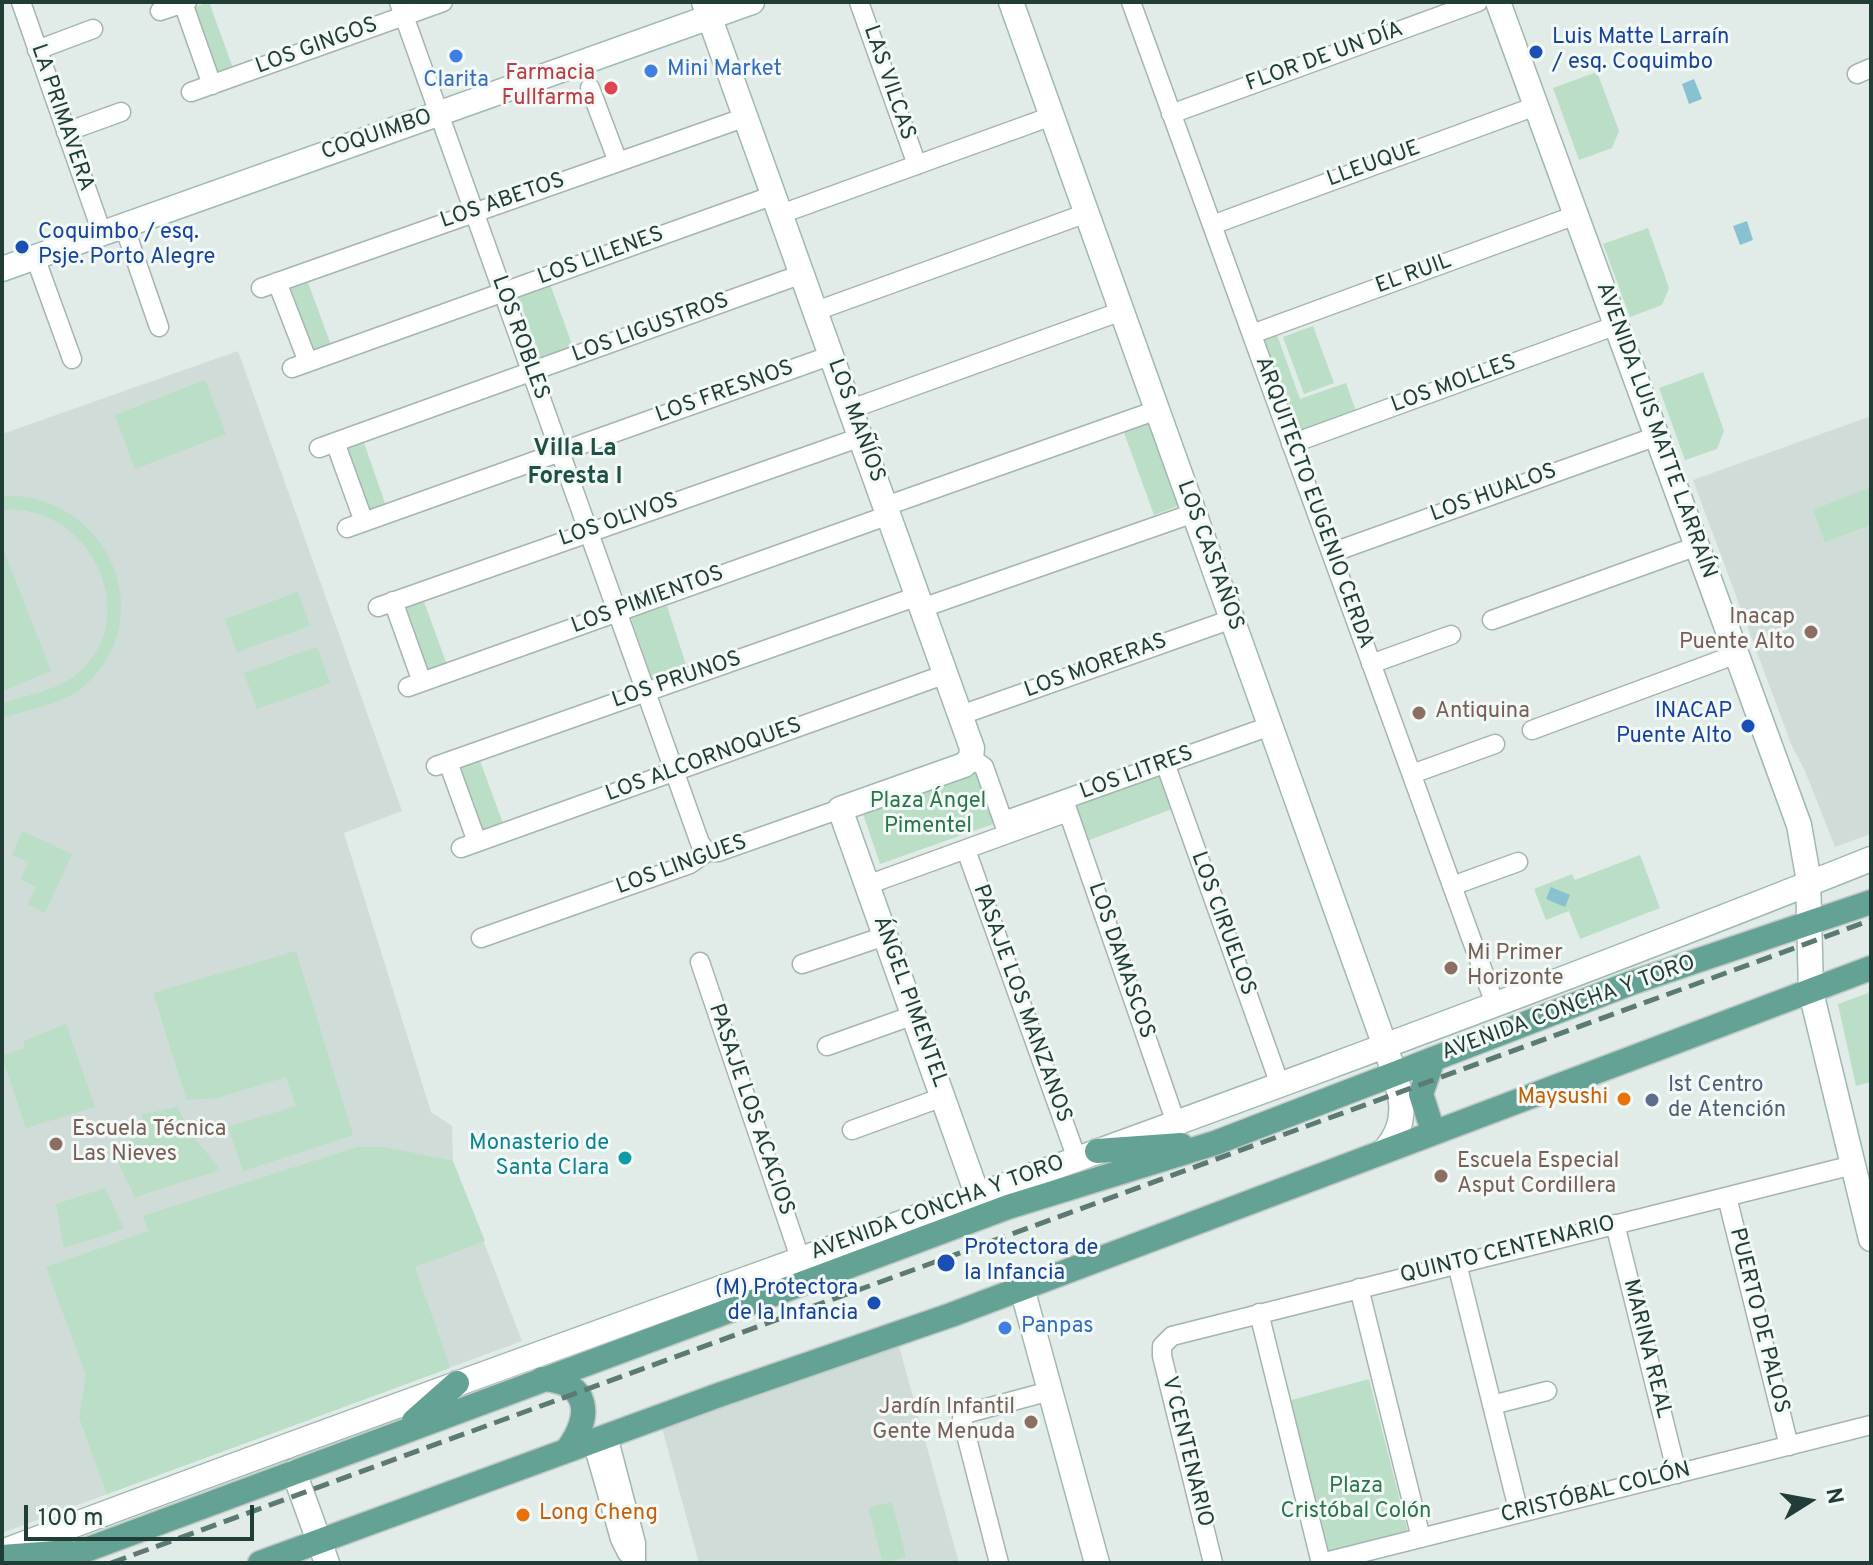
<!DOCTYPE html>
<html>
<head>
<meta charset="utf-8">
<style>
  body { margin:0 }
  #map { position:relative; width:1873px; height:1565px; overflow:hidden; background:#e1ece8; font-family:Overpass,sans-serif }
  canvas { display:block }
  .frame { position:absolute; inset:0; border:4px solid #213d37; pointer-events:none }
  .north { position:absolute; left:1769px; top:1461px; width:80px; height:80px; -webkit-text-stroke:6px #f2f9f6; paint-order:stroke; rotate:79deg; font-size:22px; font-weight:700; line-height:32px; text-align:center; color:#213d37 }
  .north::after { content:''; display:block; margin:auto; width:28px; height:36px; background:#213d37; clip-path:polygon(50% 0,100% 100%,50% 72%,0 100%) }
  .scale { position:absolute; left:24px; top:1505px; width:230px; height:36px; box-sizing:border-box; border:4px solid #213d37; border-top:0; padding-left:10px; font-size:24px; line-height:28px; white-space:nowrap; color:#213d37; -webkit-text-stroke:6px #f2f9f6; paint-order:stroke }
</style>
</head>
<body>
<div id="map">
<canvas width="1873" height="1565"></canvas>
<div class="frame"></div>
<div class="north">N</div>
<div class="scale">100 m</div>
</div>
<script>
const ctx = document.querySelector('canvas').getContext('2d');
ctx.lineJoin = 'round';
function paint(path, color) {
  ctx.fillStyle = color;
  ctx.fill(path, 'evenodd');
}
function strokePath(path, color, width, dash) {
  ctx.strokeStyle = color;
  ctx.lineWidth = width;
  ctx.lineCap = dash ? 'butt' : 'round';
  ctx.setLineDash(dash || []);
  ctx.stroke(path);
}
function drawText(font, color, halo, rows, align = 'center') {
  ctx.font = font + ' Overpass,sans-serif';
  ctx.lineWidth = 6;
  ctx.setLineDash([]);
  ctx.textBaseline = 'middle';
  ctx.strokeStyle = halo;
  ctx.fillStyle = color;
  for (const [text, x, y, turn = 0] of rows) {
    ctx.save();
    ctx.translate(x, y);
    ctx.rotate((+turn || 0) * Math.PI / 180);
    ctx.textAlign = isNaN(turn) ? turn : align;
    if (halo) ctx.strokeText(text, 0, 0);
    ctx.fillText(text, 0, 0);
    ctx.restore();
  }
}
const built = new Path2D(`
  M238,351L402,811L344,833L431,1112L452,1126L453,1162L522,1341L2,1533V434Z
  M1871,416V834L1835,847L1805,771L1791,744L1693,480Z
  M899,1346L959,1563H699L662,1428Z`);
const green = new Path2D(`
  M209,2L234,71L215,78L190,9Z
  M1597,72L1619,131L1612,148L1579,160L1553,88Z
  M1648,228L1669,288L1662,305L1630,317L1603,244Z
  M306,277L331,345L309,353L284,285Z
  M550,284L573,347L541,359L518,296Z
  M1313,326L1334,383L1304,394L1283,337Z
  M1277,335L1300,399L1346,383L1356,411L1296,433L1263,340Z
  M1703,372L1724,431L1717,449L1685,460L1659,388Z
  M205,380L226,434L135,469L115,415Z
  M1150,420L1181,505L1154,515L1123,430Z
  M362,437L386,506L364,514L340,445Z
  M1871,487V525L1825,542L1813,510Z
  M2,496C106,491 165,619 82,688C63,704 26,710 2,718V704C23,696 53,691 72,678C148,623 92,502 2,510Z
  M2,546L51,671L2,691Z
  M298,592L310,626L237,652L225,619Z
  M422,596L447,665L425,673L400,604Z
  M667,606L688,671L654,684L631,618Z
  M317,647L330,683L257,709L244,673Z
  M479,758L504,826L482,834L457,766Z
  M977,768L996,823L880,864L861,808Z
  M1159,772L1172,809L1084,842L1075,802Z
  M22,831L72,854L45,913L28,904L36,887L21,879L28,862L12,855Z
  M1640,855L1660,908L1580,939L1569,911L1546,920L1534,889L1572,874L1575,880Z
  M296,951L353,1135L243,1171L228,1127L296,1106L286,1077L217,1098L187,1100L153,993Z
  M1871,992V1082L1856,1086L1838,1004Z
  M66,1024L95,1107L26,1128L2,1056L25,1048L23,1041Z
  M177,1107L192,1135L220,1170L135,1197L116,1158L144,1124L142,1115Z
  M357,1147H385L453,1161L485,1241L415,1267L450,1368L107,1494L79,1417L86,1375L46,1267L149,1231L143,1216Z
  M105,1188L124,1229L64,1248L56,1204Z
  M1369,1379L1408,1532L1324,1552L1288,1401Z
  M892,1502L906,1557L883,1563L868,1508Z`);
const water = new Path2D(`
  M1694,79L1702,99L1689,104L1682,84Z
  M1747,221L1753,240L1740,245L1733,226Z
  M1551,887L1570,895L1565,907L1546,899Z`);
const street = new Path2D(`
  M21,2L102,233
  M399,2L700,843L707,852
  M859,2L917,165
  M1131,2L1495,1004
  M183,3L212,85
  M160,11L187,2
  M37,50L93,29
  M1857,74L1871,68
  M590,88L618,162
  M191,92L443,2
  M1171,114L1478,2
  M66,132L121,112
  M781,214L1052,116
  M1212,225L1536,106
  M124,226L159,327
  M35,257L72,359
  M277,282L308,362
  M261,288L746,117
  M816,311L1087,213
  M1252,334L1576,215
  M292,368L774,195
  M851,409L1122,311
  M335,442L364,522
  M1291,444L1617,325
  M319,448L802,274
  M886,506L1157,410
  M347,528L832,355
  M1331,553L1657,436
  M393,601L422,682
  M378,607L861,437
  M922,608L1194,513
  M1492,620L1697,546
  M1371,664L1451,635
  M408,687L889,515
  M961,715L1232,619
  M1532,730L1737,654
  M971,758L984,767L1007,832
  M448,762L477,842
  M1165,763L1280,1085
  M436,766L918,596
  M1412,774L1495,744
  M1064,800L1176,1123
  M1004,821L1270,726
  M461,848L946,674
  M966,850L1077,1159
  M867,885L1068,812
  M1452,886L1518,862
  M481,938L690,864L707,852H718L840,809
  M700,962L800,1258
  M802,964L885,936
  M827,1046L914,1015
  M852,1130L943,1097
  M1727,1197L1789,1446
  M1615,1224L1677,1474
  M1457,1264L1519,1513
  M1359,1288L1421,1538
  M1259,1313L1321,1563
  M1492,1405L1547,1391
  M608,1436L636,1543V1563
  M592,1441L620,1539L627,1553L635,1559
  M999,1563L962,1419L968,1413L1050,1391
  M1213,1563L1162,1356V1346L1172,1336L1853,1165
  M1321,1563L1871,1425`);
const secondary = new Path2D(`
  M704,2L972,748L971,758L964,765L840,809L977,1194
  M1011,2L1385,1046C1397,1084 1415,1117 1385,1150
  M1498,2L1799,825L1808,876L1811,992L1871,1239
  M2,269L752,2
  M1022,1288L1097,1563
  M294,1472L327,1563
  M2,1552C623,1317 1254,1105 1871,859`);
const primary = new Path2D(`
  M1429,1119L1421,1094L1433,1059
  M1097,1151L1181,1145
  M542,1379C591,1382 592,1417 567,1450
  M414,1421L457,1383
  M2,1557L68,1552
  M51,1563L1008,1207L1215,1143L1631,983L1871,902
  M260,1563L719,1395L951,1315L1871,968`);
const rail = new Path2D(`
  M111,1563L1871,920`);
const markers = [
  [1536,52,8,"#1a4fb4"],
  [456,56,8,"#3f7fe0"],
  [651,71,8,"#3f7fe0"],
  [611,88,8,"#e0444e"],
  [22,247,8,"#1a4fb4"],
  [1811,632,8,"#8d6e63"],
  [1419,713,8,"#8d6e63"],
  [1748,726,8,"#1a4fb4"],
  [1451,968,8,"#8d6e63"],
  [1624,1099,8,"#e8710a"],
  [1652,1100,8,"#5c6f8a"],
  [56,1144,8,"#8d6e63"],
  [625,1158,8,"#0f9aa8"],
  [1441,1176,8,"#8d6e63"],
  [946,1263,10,"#1a4fb4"],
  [874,1303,8,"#1a4fb4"],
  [1005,1328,8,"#3f7fe0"],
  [1031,1422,8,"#8d6e63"],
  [523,1515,8,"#e8710a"]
];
const transitNames = [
  ["Luis Matte Larraín",1552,39],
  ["/ esq. Coquimbo",1552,64],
  ["Coquimbo / esq.",38,234],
  ["Psje. Porto Alegre",38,259],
  ["INACAP",1732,713,"right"],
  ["Puente Alto",1732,738,"right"],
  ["Protectora de",964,1250],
  ["la Infancia",964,1275],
  ["(M) Protectora",858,1290,"right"],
  ["de la Infancia",858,1315,"right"]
];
const streetNames = [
  ["LOS GINGOS",317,47,-20],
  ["FLOR DE UN DÍA",1325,58,-20],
  ["LAS VILCAS",888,83,71],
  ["LA PRIMAVERA",61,118,71],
  ["COQUIMBO",377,136,-19],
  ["LLEUQUE",1374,165,-20],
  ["LOS ABETOS",503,202,-19],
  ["LOS LILENES",601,257,-20],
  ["EL RUIL",1414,275,-20],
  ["LOS LIGUSTROS",651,329,-20],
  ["LOS ROBLES",519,338,70],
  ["LOS MOLLES",1454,385,-20],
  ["LOS FRESNOS",725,393,-20],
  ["LOS MAÑÍOS",855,421,70],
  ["AVENIDA LUIS MATTE LARRAÍN",1655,431,70],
  ["LOS HUALOS",1494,494,-20],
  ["ARQUITECTO EUGENIO CERDA",1313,503,70],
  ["LOS OLIVOS",619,521,-19],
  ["LOS CASTAÑOS",1209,556,70],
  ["LOS PIMIENTOS",648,601,-20],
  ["LOS MORERAS",1096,667,-20],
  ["LOS PRUNOS",677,681,-19],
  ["LOS ALCORNOQUES",704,761,-20],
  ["LOS LITRES",1137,774,-20],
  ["LOS LINGUES",682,866,-20],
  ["LOS CIRUELOS",1222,924,70],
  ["LOS DAMASCOS",1120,961,71],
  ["ÁNGEL PIMENTEL",909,1002,70],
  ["PASAJE LOS MANZANOS",1021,1004,70],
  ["AVENIDA CONCHA Y TORO",1569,1009,-20],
  ["PASAJE LOS ACACIOS",750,1110,71],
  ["AVENIDA CONCHA Y TORO",938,1209,-20],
  ["QUINTO CENTENARIO",1508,1251,-14],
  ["PUERTO DE PALOS",1758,1321,76],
  ["MARINA REAL",1646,1349,76],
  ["V CENTENARIO",1186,1452,76],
  ["CRISTÓBAL COLÓN",1596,1494,-14]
];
const shopNames = [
  ["Mini Market",667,71],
  ["Clarita",456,82,"center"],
  ["Panpas",1021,1328]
];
const healthNames = [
  ["Farmacia",595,75],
  ["Fullfarma",595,100]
];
const educationNames = [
  ["Inacap",1795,619,"right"],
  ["Puente Alto",1795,644,"right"],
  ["Antiquina",1435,713],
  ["Mi Primer",1467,955],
  ["Horizonte",1467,980],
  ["Escuela Técnica",72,1131],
  ["Las Nieves",72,1156],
  ["Escuela Especial",1457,1163],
  ["Asput Cordillera",1457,1188],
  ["Jardín Infantil",1015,1409,"right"],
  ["Gente Menuda",1015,1434,"right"]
];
const parkNames = [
  ["Plaza Ángel",928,803],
  ["Pimentel",928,828],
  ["Plaza",1356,1488],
  ["Cristóbal Colón",1356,1513]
];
const serviceNames = [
  ["Ist Centro",1668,1087],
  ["de Atención",1668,1112]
];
const foodNames = [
  ["Maysushi",1608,1099],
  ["Long Cheng",539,1515,"left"]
];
const cultureNames = [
  ["Monasterio de",609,1145],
  ["Santa Clara",609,1170]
];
const neighbourhoodNames = [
  ["Villa La",575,450],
  ["Foresta I",575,478]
];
paint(built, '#d0dcd7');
paint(green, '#badec6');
paint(water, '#88c2d2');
strokePath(street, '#a4b4af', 21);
strokePath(secondary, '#9fb8b1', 27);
strokePath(primary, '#c1c9c7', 27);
strokePath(street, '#fff', 18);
strokePath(secondary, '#fff', 24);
strokePath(primary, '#65a296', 24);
strokePath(rail, '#5c7973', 5, [16, 8]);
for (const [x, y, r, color] of markers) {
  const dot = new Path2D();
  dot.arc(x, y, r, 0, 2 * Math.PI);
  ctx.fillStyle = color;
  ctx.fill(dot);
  strokePath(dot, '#f2f9f6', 3);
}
drawText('22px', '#164399', '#f2f9f6', transitNames, 'left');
drawText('22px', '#213d37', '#f2f9f6', streetNames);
drawText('22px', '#366cbe', '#f2f9f6', shopNames, 'left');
drawText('22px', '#be3a42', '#f2f9f6', healthNames, 'right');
drawText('22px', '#785e54', '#f2f9f6', educationNames, 'left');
drawText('22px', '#2b754c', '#f2f9f6', parkNames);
drawText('22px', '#4e5e75', '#f2f9f6', serviceNames, 'left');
drawText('22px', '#c56008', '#f2f9f6', foodNames, 'right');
drawText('22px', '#0d838f', '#f2f9f6', cultureNames, 'right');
drawText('bold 24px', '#1d5046', '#f2f9f6', neighbourhoodNames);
</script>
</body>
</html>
